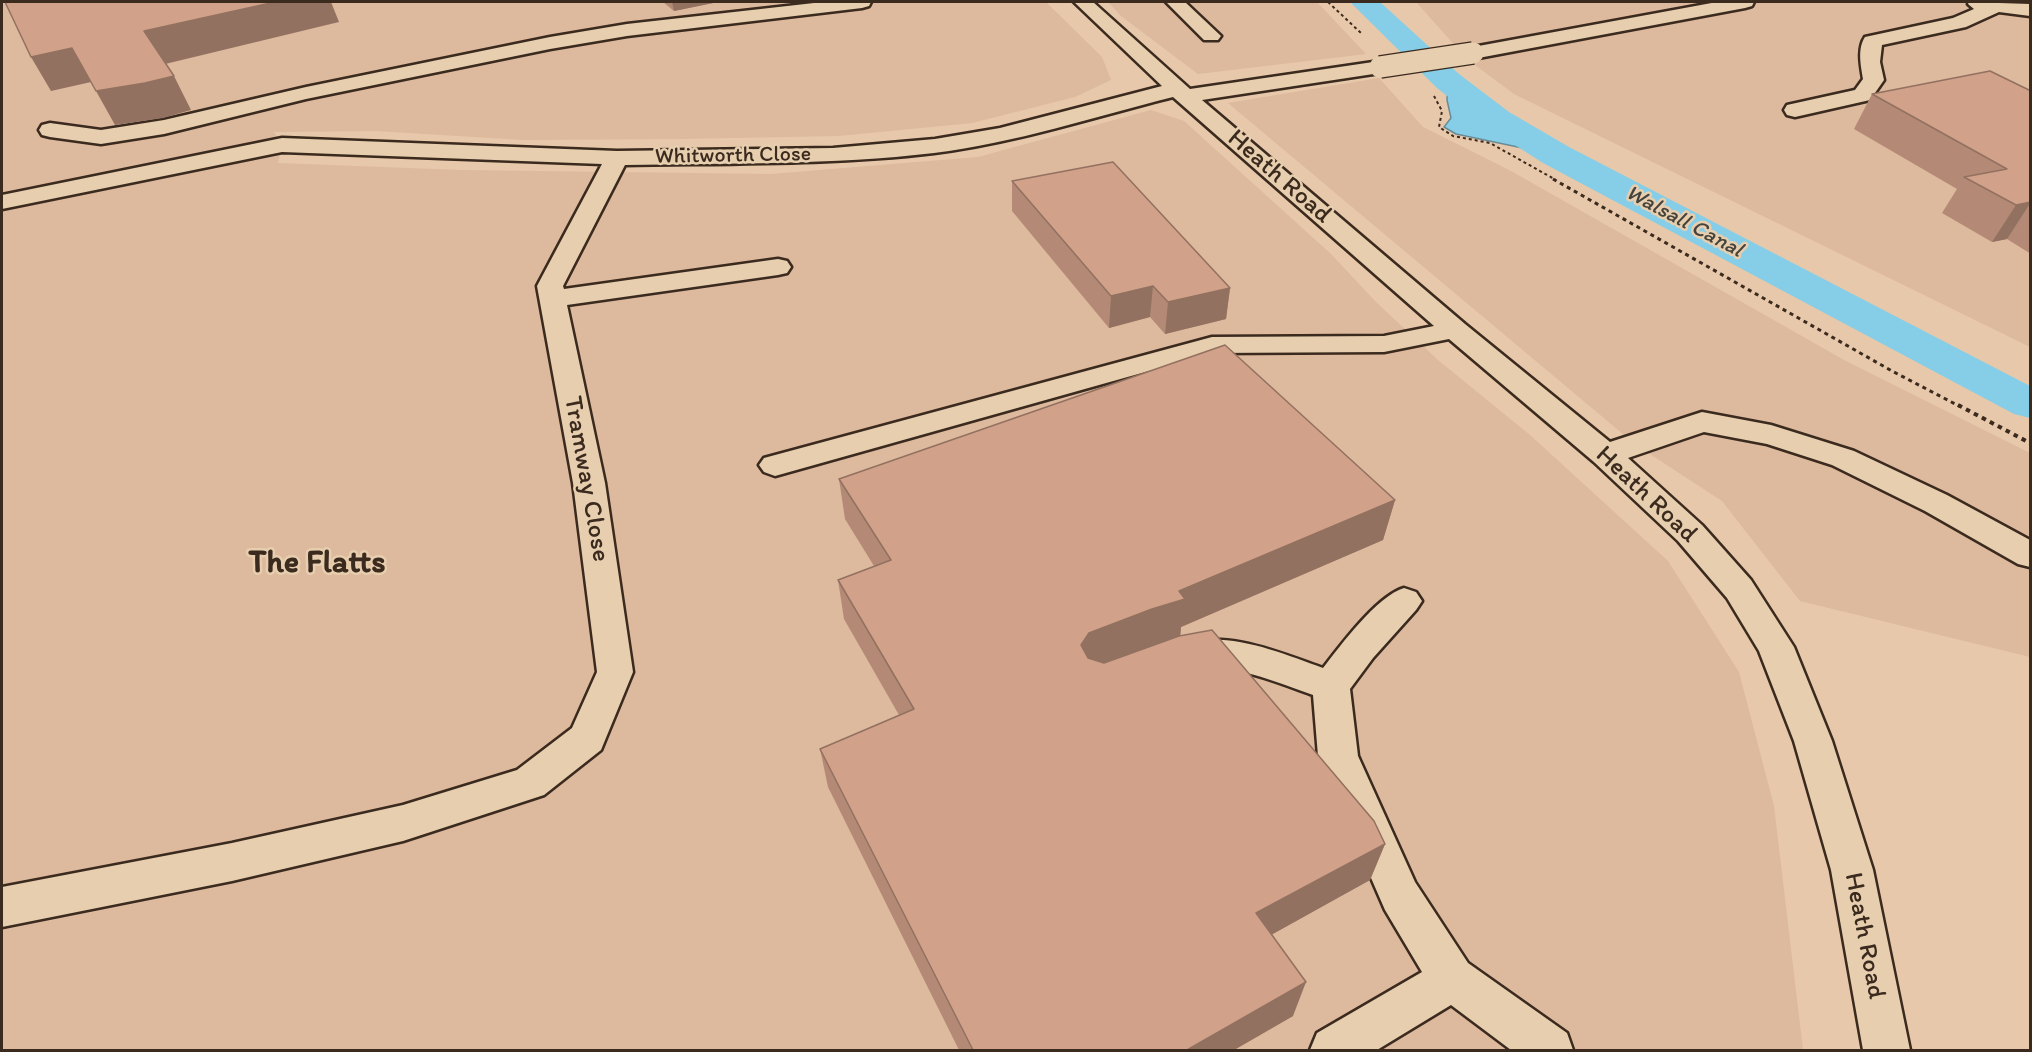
<!DOCTYPE html>
<html>
<head>
<meta charset="utf-8">
<style>
  body { margin:0 }
  #map { position:relative; width:2032px; height:1052px; overflow:hidden; background:#e7c8aa; font-family:Itim,sans-serif }
  canvas { display:block }
  .frame { position:absolute; inset:0; border:3px solid #3b2a1e; pointer-events:none }
</style>
</head>
<body>
<div id="map">
<canvas width="2032" height="1052"></canvas>
<div class="frame"></div>
</div>
<script>
const ctx = document.querySelector('canvas').getContext('2d');
ctx.lineJoin = 'round';
function paint(path, color) {
  ctx.fillStyle = color;
  ctx.fill(path, 'evenodd');
}
function strokePath(path, color, width, dash) {
  ctx.strokeStyle = color;
  ctx.lineWidth = width;
  ctx.lineCap = dash ? 'butt' : 'round';
  ctx.setLineDash(dash || []);
  ctx.stroke(path);
}
function drawText(font, color, halo, rows, align = 'center') {
  ctx.font = font + ' Itim,sans-serif';
  ctx.lineWidth = 5;
  ctx.setLineDash([]);
  ctx.textBaseline = 'middle';
  ctx.strokeStyle = halo;
  ctx.fillStyle = color;
  for (const [text, x, y, turn = 0] of rows) {
    ctx.save();
    ctx.translate(x, y);
    ctx.rotate((+turn || 0) * Math.PI / 180);
    ctx.textAlign = isNaN(turn) ? turn : align;
    if (halo) ctx.strokeText(text, 0, 0);
    ctx.fillText(text, 0, 0);
    ctx.restore();
  }
}
const built = new Path2D(`
  M2,2H1046L1102,57L1111,80L1075,97L972,123L839,136L681,139L523,140L376,131L274,132L282,145L278,163L460,170L771,174L978,157L1151,110L1184,121L1331,254L1376,302L1438,360L1530,435L1668,561L1739,672L1774,806L1803,1050H2Z
  M1108,2H1317L1366,54L1198,74L1121,16Z
  M1416,2H2030V347L1514,94L1467,59Z
  M1379,78L1423,127L1511,171L1844,360L2030,453V657L1800,601L1722,501L1636,445L1228,103Z`);
const water = new Path2D(`
  M1448,81L1497,119L1556,155L1456,134L1444,127L1451,118L1447,100Z`);
const canal = new Path2D(`
  M1350,2H1380L1459,74L1509,112L1569,147L2030,386V418L2014,414L1543,163L1485,126L1437,88Z`);
const pathFar2 = new Path2D(`
  M1328,2L1362,34
  M1434,96L1442,111L1439,127L1453,136L1490,143L1556,180`);
const pathFar1 = new Path2D(`
  M1553,179L1892,371L1961,407`);
const path = new Path2D(`
  M1958,405L2030,443`);
const minor = new Path2D(`
  M823,2H871L869,6L862,8L627,36L550,49L306,99L164,134L101,144L50,137L42,135L39,130L42,125L50,123L101,130L164,120L306,87L550,37L627,24Z
  M1074,2H1093L1190,89L1380,61L1387,63L1390,67L1387,71L1380,73L1202,100L1465,324L1610,442L1702,412L1771,425L1854,451L1947,495L2030,540V567L2018,564L1925,511L1832,465L1767,444L1704,432L1628,458L1702,525L1751,580L1794,647L1832,741L1873,870L1910,1050H1863L1831,870L1794,741L1759,651L1727,598L1678,541L1594,462L1449,339L1384,352L1213,353L775,476L764,472L759,465L764,458L1212,337L1384,336L1434,326L1173,97C1094,117 1015,143 934,153C832,165 728,163 625,165L563,286L564,289L778,259L787,261L791,267L787,273L778,275L567,305L605,483L633,672L601,750L544,795L403,841L232,881L2,927V887L232,843L403,805L517,770L572,728L597,672L573,483L537,286L602,164L282,152L2,209V195L282,138L617,151L833,148L935,139L1000,128L1162,86Z
  M1166,2H1185L1221,36L1218,40H1204Z
  M1717,2H1754L1752,6L1745,8L1473,59L1466,57L1463,53L1466,49L1473,47Z
  M1969,2L2030,4V16L1999,12L1966,27L1882,45L1880,62L1884,80L1870,100L1795,117L1787,115L1784,110L1787,105L1855,90L1863,79C1861,66 1857,49 1865,37L1953,18L1974,9L1968,4Z
  M1404,588L1416,592L1422,601L1416,610L1373,658L1350,689L1358,756L1415,882L1468,963L1567,1033L1573,1050H1511L1451,1005L1377,1050H1310L1317,1033L1422,972L1385,910L1318,756L1313,695C1285,685 1258,674 1228,669C1210,667 1194,671 1177,665L1172,655L1177,645C1226,629 1278,652 1323,668C1341,645 1377,596 1404,588Z`);
const minorBridge = new Path2D(`
  M1380,67L1473,53`);
const wall = new Path2D(`
  M663,2H718L674,11Z
  M2031,91V254L2007,239L1992,242L1942,213L1957,189L1854,129L1872,94Z
  M1012,181L1230,288L1226,319L1165,334L1150,317L1109,328L1012,211Z
  M839,479L1395,500L1383,540L1181,627L1180,636L1385,844L1370,880L1272,934L1293,1016L1234,1050H959L828,787L820,749L899,715L844,619L838,580L874,566L845,519Z`);
const shadedWall = new Path2D(`
  M275,2H331L339,22L161,65L144,31Z
  M672,2H718L674,11Z
  M72,48L91,82L51,91L31,57Z
  M174,76L191,110L163,118L115,125L96,91Z
  M2031,202L2007,239L1992,242L2016,205Z
  M1153,286L1150,317L1109,328L1111,296Z
  M1230,288L1226,319L1165,334L1168,302Z
  M1395,500L1383,540L1181,627L1180,639L1086,672L1081,645L1089,633L1179,591Z
  M1385,844L1370,880L1246,949L1256,913Z
  M1306,982L1293,1016L1234,1050H1187Z`);
const building = new Path2D(`
  M5,2H275L144,31L174,76L145,83L96,91L72,48L31,57Z
  M1990,71L2031,91V202L2016,205L1964,177L2007,169L1872,94Z
  M1113,162L1230,288L1168,302L1153,286L1111,296L1012,181Z
  M1225,345L1395,500L1179,591L1185,599L1152,609L1089,633L1081,645L1088,658L1104,663L1179,636L1212,630L1374,821L1385,844L1256,913L1306,982L1187,1050H973L820,749L914,709L838,580L891,560L839,479Z`);
const farStreetnames = [
  ["Whitworth Close",733,156,-1]
];
const farWaternames = [
  ["Walsall Canal",1684,222,28]
];
const streetNames = [
  ["Heath Road",1279,177,41],
  ["Tramway Close",586,479,80],
  ["Heath Road",1646,495,43],
  ["Heath Road",1864,936,79]
];
const districtNames = [
  ["The Flatts",317,564]
];
paint(built, '#ddb99d');
paint(water, '#86cee7');
strokePath(water, '#688c97', 1.5);
paint(canal, '#86cee7');
strokePath(minor, '#3b2a1e', 5);
strokePath(pathFar2, '#3b2a1e', 2, [3, 3]);
strokePath(pathFar1, '#3b2a1e', 3, [4, 4]);
strokePath(path, '#3b2a1e', 4, [4.5, 4.5]);
paint(minor, '#e7ceaf');
strokePath(minorBridge, '#3b2a1e', 24, []);
strokePath(minorBridge, '#e7ceaf', 21);
paint(wall, '#b48a76');
paint(shadedWall, '#927160');
paint(building, '#d1a189');
strokePath(building, '#927160', 1.5);
drawText('22px', '#3b2a1e', '#e7ceaf', farStreetnames);
drawText('italic 22px', '#46433c', '#e7ceaf', farWaternames);
drawText('26px', '#3b2a1e', '#e7ceaf', streetNames);
drawText('bold 32px', '#3b2a1e', '#e7ceaf', districtNames);
</script>
</body>
</html>
